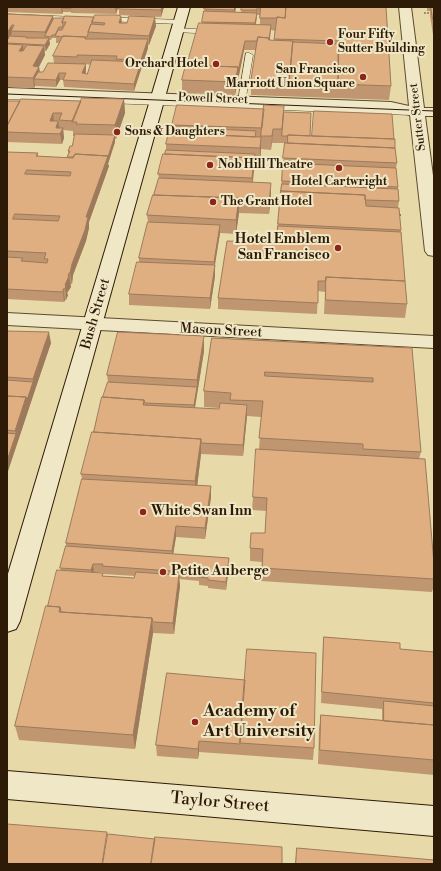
<!DOCTYPE html>
<html>
<head>
<meta charset="utf-8">
<style>
  body { margin:0 }
  #map { position:relative; width:441px; height:871px; overflow:hidden; background:#e8daa8; font-family:"Libre Bodoni",serif }
  canvas { display:block }
  .frame { position:absolute; inset:0; border:8px solid #2d1b07; pointer-events:none }
</style>
</head>
<body>
<div id="map">
<canvas width="441" height="871"></canvas>
<div class="frame"></div>
</div>
<script>
const ctx = document.querySelector('canvas').getContext('2d');
ctx.lineJoin = 'round';
function strokePath(path, color, width, dash) {
  ctx.strokeStyle = color;
  ctx.lineWidth = width;
  ctx.lineCap = dash ? 'butt' : 'round';
  ctx.setLineDash(dash || []);
  ctx.stroke(path);
}
function paint(path, color) {
  ctx.fillStyle = color;
  ctx.fill(path, 'evenodd');
}
function drawText(font, color, halo, rows, align = 'center') {
  ctx.font = font + ' "Libre Bodoni",serif';
  ctx.lineWidth = 4;
  ctx.setLineDash([]);
  ctx.textBaseline = 'middle';
  ctx.strokeStyle = halo;
  ctx.fillStyle = color;
  for (const [text, x, y, turn = 0] of rows) {
    ctx.save();
    ctx.translate(x, y);
    ctx.rotate((+turn || 0) * Math.PI / 180);
    ctx.textAlign = isNaN(turn) ? turn : align;
    if (halo) ctx.strokeText(text, 0, 0);
    ctx.fillText(text, 0, 0);
    ctx.restore();
  }
}
const pathFar1 = new Path2D(`
  M424,13H434`);
const path = new Path2D(`
  M397,215H402`);
const service = new Path2D(`
  M7,14L75,17L79,19L75,21L7,18Z
  M102,17L180,20L184,22L180,24L105,21H102Z
  M174,28L213,30L217,32L213,34L177,32L173,30Z
  M246,53H249L253,55L245,103L411,109L415,112L411,115L7,99V93L239,103L238,101Z`);
const minor = new Path2D(`
  M7,313L434,336V348L7,325Z`);
const tertiary = new Path2D(`
  M399,7H411L424,108H434V116H425L434,183V256L428,255L425,251L410,115L391,110L7,96V88L391,102L409,106Z`);
const secondary = new Path2D(`
  M178,7H190L20,621L16,629L7,632V577Z
  M7,771L434,806V836L7,799Z`);
const tram = new Path2D(`
  M7,94L434,111`);
const wall = new Path2D(`
  M7,7H118V8L116,14L71,13V12H63L62,14L7,12Z
  M164,7L161,17L119,15V9Z
  M205,7H386L391,86L389,100L251,95V82L256,50H244L235,95L182,93V80L202,23ZM236,8H242L241,12H235ZM257,15H260V25H256ZM271,30L275,31L274,40H270Z
  M427,7H434V41L430,16V11H427Z
  M7,14L54,19L121,16L122,23L156,26L149,45H148V48L134,91L64,87L63,80H60L56,87L35,86L34,88L7,87ZM52,38H56V43H60L53,56L54,63L43,72H40L39,67L45,55L44,51H46L50,44L49,40H51ZM86,64L91,65L87,74H86Z
  M124,99L125,113L116,139H115V142L108,164L109,166L89,222V228L86,241L73,275L72,284H70L71,287L67,293L68,295L66,300H65L64,302L7,299V152L38,153V156L67,158L68,155V151L72,146L75,136H73V131L63,130L64,138L62,144L7,142V101H81Z
  M284,112L310,136L394,139L397,163L396,168L398,187L399,201L398,208L401,230L405,281L407,304L405,318L324,314L325,292L318,291L317,314L218,309V298L276,243L285,143H272L271,150L261,149L260,162H255L253,182L271,193L269,214L239,213L236,234L220,233L215,265V276L210,309L129,305V294L139,262V258L148,222L147,215L159,178L158,174L165,154L166,150V144L171,133L172,127V125Z
  M7,331L51,343L35,390L7,474Z
  M212,338L412,348L421,452L419,459L434,564V585L432,592L261,581L262,562L250,561V548L265,533L267,511L252,510L253,497L259,450L261,417L247,416L243,456L201,454L197,486H211V497L205,539L176,537L173,554L229,558V566L226,590L208,588V586L199,585V581L179,579L180,586L174,634L153,633L135,749L19,740L15,726L48,606L61,570L60,568L66,546V543L82,479L81,474L108,382L107,375L204,351L195,408L219,409V408L204,407V391ZM94,572H103V574L135,576L134,578L103,576Z
  M324,637L400,649L434,652V775L318,764L319,729L321,715L382,720V709L321,703L323,648Z
  M167,673L314,748L313,760L199,752L198,759L157,756L156,745Z
  M297,848L434,864H295Z`);
const shadedWall = new Path2D(`
  M61,7H65L62,8L63,12L62,14Z
  M115,7H118V8L116,14Z
  M162,7H164L161,17V10Z
  M235,7H236L234,19V10Z
  M257,7V15L255,29V23Z
  M53,16L54,22L45,36V32Z
  M121,16L122,25L119,23Z
  M155,17L156,26L149,45V36Z
  M12,25V31H11L12,33L7,42V33Z
  M49,38L50,44L46,51L45,45Z
  M148,39V48L134,91V84Z
  M245,41L244,50L238,80V71Z
  M23,45L24,54L19,51Z
  M44,46L45,55L34,76L33,66Z
  M86,64V71L83,80L82,73Z
  M39,67L40,76L34,79L35,86L34,88L33,78Z
  M238,67V80L235,95V82Z
  M59,73L60,80L56,87V80Z
  M124,99L125,113L116,139L115,125Z
  M53,113L54,122L50,121Z
  M58,121L60,131L56,128Z
  M63,128L64,138L62,144L60,134Z
  M273,129L272,143L271,150L272,136Z
  M115,135V142L108,164L109,166L89,222V228L86,241L73,275L72,284L70,273L72,264L86,217Z
  M261,137V151L260,162V148Z
  M255,154V162L251,192L252,178Z
  M271,183V193L269,214V204Z
  M239,198V213L236,234V220Z
  M220,225V233L214,270V262Z
  M215,265V276L210,309V298Z
  M69,273L71,287L67,293L68,295L66,300L65,285Z
  M63,289L65,300L64,302L63,292Z
  M49,332L51,343L35,390L7,474V456L16,434L15,431L26,397L33,382V379Z
  M204,336V351L194,413V405L197,387V380Z
  M247,405V416L243,456V445Z
  M201,439V454L196,496L195,481Z
  M211,486V497L205,539V528Z
  M176,526V537L172,561V551Z
  M229,558V566L226,590V582Z
  M93,564L94,572L92,578L91,570Z
  M179,575L180,586L174,634L173,623Z
  M152,618L153,633L135,749L133,735Z
  M199,741V752L198,759V749Z`);
const building = new Path2D(`
  M63,7H70L71,9L62,8Z
  M119,7H162L161,10L119,9Z
  M205,7H235L234,10L204,9Z
  M242,7H257V10H241Z
  M261,7H286L285,18L277,17V18H260Z
  M286,7H386L391,86L338,84L339,41L274,39L277,17L285,18Z
  M431,7H434V19H433Z
  M204,11L257,13L255,23L202,22Z
  M7,14L53,16L45,32L11,31L14,25H12L7,33Z
  M95,15H117L121,16L119,23H127L129,16L155,17L149,36L88,32L91,24L104,25L105,23L92,22Z
  M65,16L94,17L92,22V24H91L88,32V34L87,37H85L63,36V37L55,36L58,30H62L66,22H62Z
  M54,18H64L62,22L63,25L62,27H59L55,35H52L51,37L45,36Z
  M199,23L271,25L269,40V38L258,37L257,41H245L238,71V67L187,65Z
  M10,36L27,37L26,38H49L45,45L7,43V41Z
  M63,36L85,37V39H148L141,60L116,59L117,56L77,55V57L53,56Z
  M258,37L269,38V40L293,41L289,83L251,82Z
  M293,42L338,44V87L289,85Z
  M7,44L23,45L19,51H23L27,45L44,46L33,66L39,67L33,78L7,77Z
  M92,60L141,62L134,84L63,80L66,73H59L56,80L34,79L38,72H43L48,63L86,64L82,73L87,74Z
  M186,65L238,67L235,82L182,80Z
  M82,98L124,99L115,125L76,124L77,122H72Z
  M21,99L81,101L73,121L59,120L62,113H53L50,121H58L56,128H63L60,134L7,132V126Z
  M7,101H20L7,126Z
  M177,105L264,109L262,128L172,125Z
  M264,105L284,106L282,129H273L272,136H261Z
  M314,111L392,114L394,139L312,136Z
  M284,112L311,113L310,136L288,135V136H282Z
  M172,127L256,131L255,137L171,133Z
  M169,133L261,137L260,148L166,144Z
  M75,134L115,135L108,157V156L75,154L73,157H67L70,151H68L70,146H72Z
  M288,135L395,139V148L288,143Z
  M285,143L395,148L397,163L283,158Z
  M166,150L255,154L254,164V158L165,154Z
  M7,152L38,153L36,156L73,158L75,154L108,156L86,217H88L85,230L72,264L70,273H69L68,276H69L65,285H66L65,289H63V292L7,289V257L23,258L21,261L47,263L48,259H44L46,253L7,251ZM27,170L71,172L70,176L25,174ZM15,214L60,216L58,221L38,220L13,219Z
  M163,154L254,158L252,178L158,174Z
  M283,163L396,168L398,187L282,181Z
  M159,178L271,183L269,204L239,202V198L154,195Z
  M282,184L398,189L399,201L365,200V195L281,191Z
  M281,191L365,195L366,206L399,208L401,230L278,224Z
  M153,195L239,198L236,220L147,215Z
  M148,222L220,225L214,262L139,258Z
  M278,226L401,232L405,281L326,277V281H318V303L218,298L227,241L276,243Z
  M137,262L215,265L210,298L129,294Z
  M326,277L405,281L407,304L326,300Z
  M7,331L49,332L33,379L7,377Z
  M118,332L204,336L197,380L107,375Z
  M212,338L412,348L421,452L363,449V444L259,438L263,401L230,400L231,393L204,391ZM265,372L373,378V382L265,376Z
  M7,380L33,382L27,400L26,397L7,396Z
  M108,382L197,387L194,405L145,403L144,400L103,397Z
  M7,396L26,397L15,431L7,430Z
  M102,397L144,400L143,405L219,409L220,403L247,405L243,445L201,443V439L94,432Z
  M92,432L201,439L195,481L81,474Z
  M7,433L16,434L8,458L7,455Z
  M256,449L425,459L434,564V579L262,568L263,549L250,548L251,533H265L267,498L253,497Z
  M82,479L211,486L205,528L176,526L172,551L66,543Z
  M66,546L229,558L226,582L208,580V578L199,577V573L102,566L103,564H93L91,570L60,568Z
  M57,570L103,573L102,576L134,578L136,572L179,575L173,623L153,622L152,618L61,612V611L60,607L48,606Z
  M46,606L60,607L59,612L152,618L133,735L15,726Z
  M324,637L400,643V649L434,652V703L322,692Z
  M247,649L316,653L314,748L240,743Z
  M167,673L245,680L240,744L199,741L198,749L156,745Z
  M384,701L434,706V725L384,721Z
  M321,715L434,725V760L320,750Z
  M7,824L107,832L102,864H7Z
  M108,834L155,839L151,864H103Z
  M155,837L282,847V864H151Z
  M297,848L434,860V864H296Z`);
const markers = [
  [330,42,4,"#8f2418"],
  [216,64,4,"#8f2418"],
  [363,77,4,"#8f2418"],
  [117,132,4,"#8f2418"],
  [210,165,4,"#8f2418"],
  [339,168,4,"#8f2418"],
  [213,202,4,"#8f2418"],
  [338,248,4,"#8f2418"],
  [143,512,4,"#8f2418"],
  [163,572,4,"#8f2418"],
  [195,722,4,"#8f2418"]
];
const farPoinames = [
  ["Four Fifty",338,35],
  ["Sutter Building",338,49],
  ["Orchard Hotel",208,64,"right"],
  ["San Francisco",355,70,"right"],
  ["Marriott Union Square",355,84,"right"],
  ["Sons & Daughters",125,132],
  ["Nob Hill Theatre",218,165],
  ["Hotel Cartwright",339,182,"center"],
  ["The Grant Hotel",221,202]
];
const farStreetnames = [
  ["Powell Street",213,99,2],
  ["Sutter Street",418,117,-97]
];
const poiNames = [
  ["Hotel Emblem",330,240,"right"],
  ["San Francisco",330,256,"right"],
  ["White Swan Inn",151,512],
  ["Petite Auberge",171,572]
];
const streetNames = [
  ["Bush Street",96,314,-74],
  ["Mason Street",221,331,3]
];
const nearPoinames = [
  ["Academy of",203,712],
  ["Art University",203,732]
];
const nearStreetnames = [
  ["Taylor Street",220,803,5]
];
strokePath(service, '#5c4b2f', 1);
strokePath(minor, '#5c4b2f', 2);
strokePath(tertiary, '#5c4b2f', 2);
strokePath(secondary, '#2d1b07', 2);
strokePath(pathFar1, '#2d1b07', 1.5, [0.5, 1]);
strokePath(path, '#2d1b07', 2, [1, 1.5]);
paint(service, '#f0e7c6');
paint(minor, '#f0e7c6');
paint(tertiary, '#f0e7c6');
paint(secondary, '#f0e7c6');
strokePath(tram, '#2d1b07', 1);
paint(wall, '#c09670');
paint(shadedWall, '#9c7a5b');
paint(building, '#dfaf82');
strokePath(building, '#9c7a5b', 1);
for (const [x, y, r, color] of markers) {
  const dot = new Path2D();
  dot.arc(x, y, r, 0, 2 * Math.PI);
  ctx.fillStyle = color;
  ctx.fill(dot);
  strokePath(dot, '#f0e7c6', 1.5);
}
drawText('bold 12px', '#2d1b07', '#f0e7c6', farPoinames, 'left');
drawText('12px', '#2d1b07', '#f0e7c6', farStreetnames);
drawText('bold 14px', '#2d1b07', '#f0e7c6', poiNames, 'left');
drawText('14px', '#2d1b07', '#f0e7c6', streetNames);
drawText('bold 17px', '#2d1b07', '#f0e7c6', nearPoinames, 'left');
drawText('17px', '#2d1b07', '#f0e7c6', nearStreetnames);
</script>
</body>
</html>
